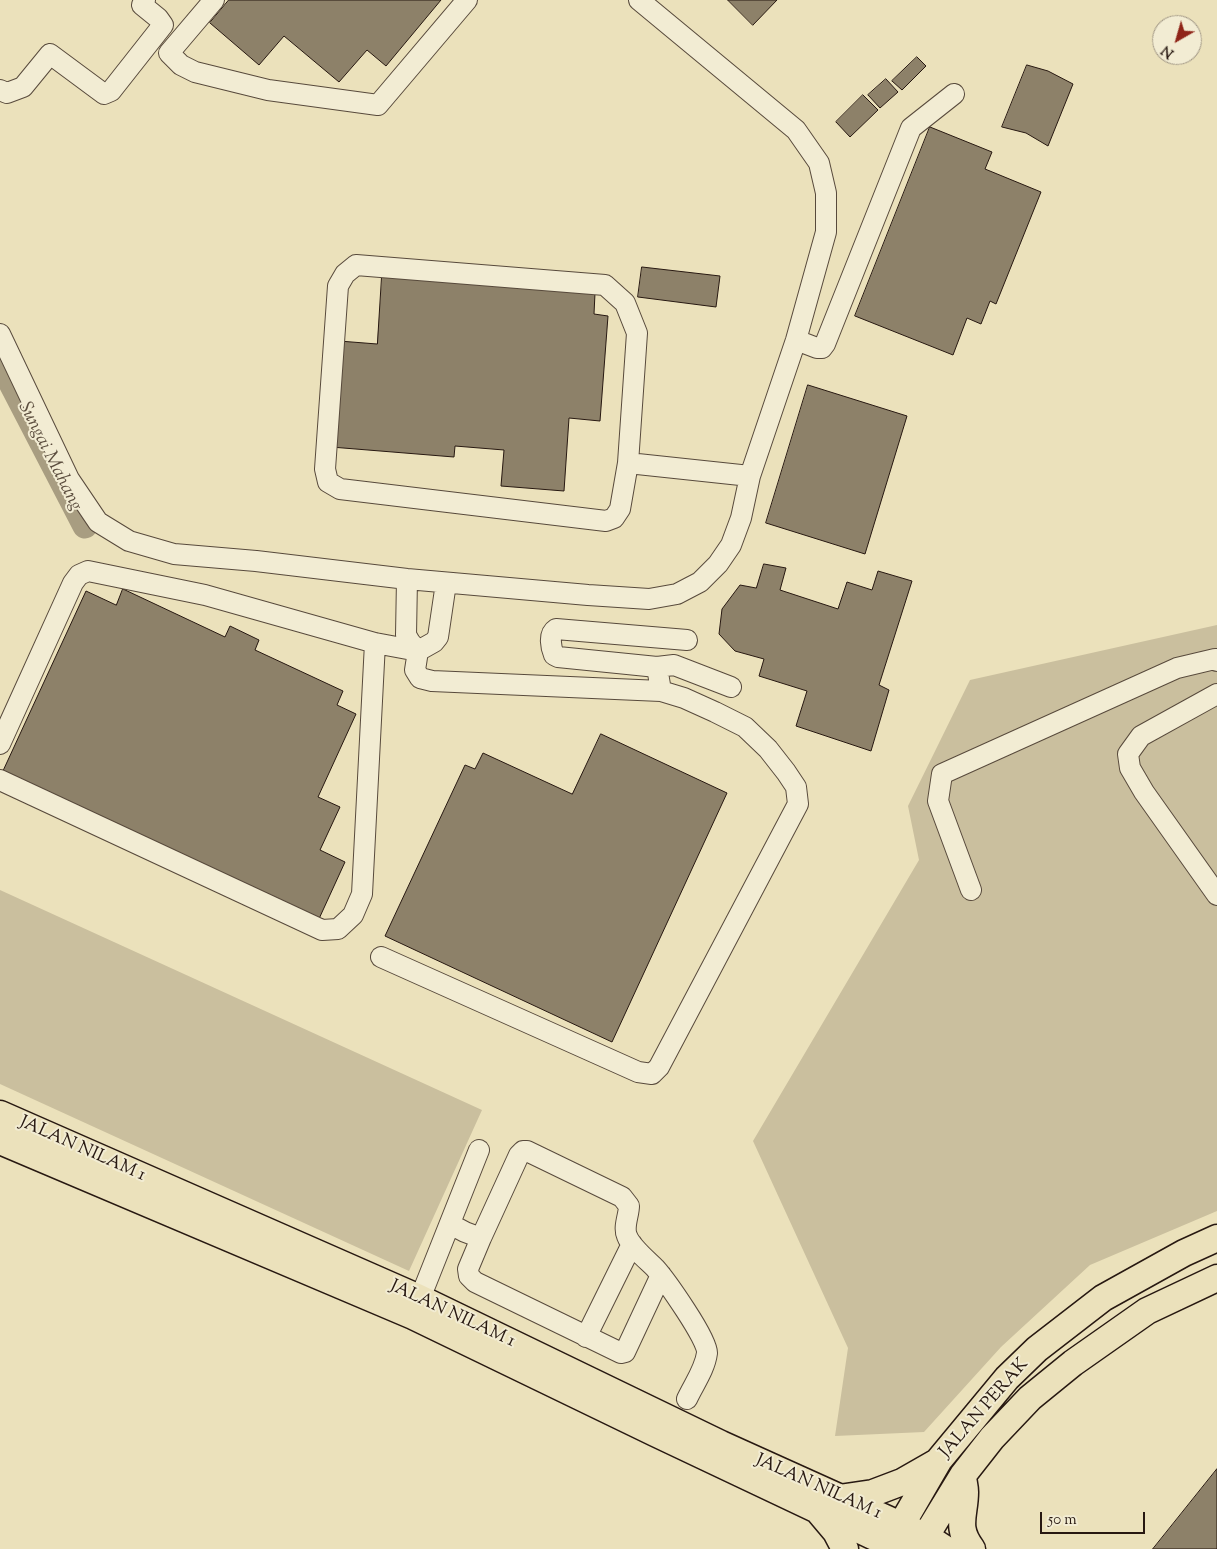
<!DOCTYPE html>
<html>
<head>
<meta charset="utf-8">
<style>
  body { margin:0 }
  #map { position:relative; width:1217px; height:1549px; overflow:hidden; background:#ebe1bb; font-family:"Sorts Mill Goudy",serif }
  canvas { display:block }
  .north { position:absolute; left:1152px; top:15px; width:50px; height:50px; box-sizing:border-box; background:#f2ecd3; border:1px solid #a19785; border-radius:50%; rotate:218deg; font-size:14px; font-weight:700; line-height:20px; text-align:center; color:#271811 }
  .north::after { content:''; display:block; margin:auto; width:18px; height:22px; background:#8f2418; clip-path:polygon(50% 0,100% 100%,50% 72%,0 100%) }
  .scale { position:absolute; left:1040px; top:1512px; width:105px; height:22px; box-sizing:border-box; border:2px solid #271811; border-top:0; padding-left:6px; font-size:15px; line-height:18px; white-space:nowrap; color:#271811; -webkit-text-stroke:4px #f2ecd3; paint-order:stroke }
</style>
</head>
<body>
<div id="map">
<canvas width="1217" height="1549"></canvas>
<div class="north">N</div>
<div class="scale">50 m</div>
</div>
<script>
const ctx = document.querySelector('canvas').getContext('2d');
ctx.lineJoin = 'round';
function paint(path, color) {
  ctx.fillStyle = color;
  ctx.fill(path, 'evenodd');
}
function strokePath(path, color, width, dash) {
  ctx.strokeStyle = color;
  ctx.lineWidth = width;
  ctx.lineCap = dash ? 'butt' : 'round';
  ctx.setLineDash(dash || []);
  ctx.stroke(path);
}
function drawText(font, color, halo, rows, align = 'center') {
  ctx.font = font + ' "Sorts Mill Goudy",serif';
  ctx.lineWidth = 4;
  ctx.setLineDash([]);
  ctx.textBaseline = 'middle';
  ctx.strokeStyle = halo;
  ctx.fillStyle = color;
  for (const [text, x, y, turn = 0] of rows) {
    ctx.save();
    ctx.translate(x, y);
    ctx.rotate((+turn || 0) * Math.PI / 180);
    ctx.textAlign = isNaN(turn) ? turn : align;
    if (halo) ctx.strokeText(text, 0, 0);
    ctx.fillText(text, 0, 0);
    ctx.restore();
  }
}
const green = new Path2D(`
  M1217,625V1211L1090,1265L1001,1347L924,1432L835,1436L848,1348L753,1141L919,860L908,806L970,680Z
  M0,890L482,1110L409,1271L0,1084Z`);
const river = new Path2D(`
  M0,362L85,526`);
const building = new Path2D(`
  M229,0H441L386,66L367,50L339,82L284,36L259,65L210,23Z
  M728,0H777L753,25Z
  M917,57L926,66L902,90L892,81Z
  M1027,65L1048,71L1073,84L1048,146L1026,133L1002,127Z
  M886,79L898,92L880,108L868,95Z
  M863,95L878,110L850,137L836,122Z
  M930,127L992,152L985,169L1041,192L996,304L990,301L981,324L967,318L953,355L855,316Z
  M642,267L720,276L716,307L638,297Z
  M382,276L595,293L594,314L608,316L600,421L569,418L564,491L501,486L504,450L455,446L454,457L331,447L339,341L377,344Z
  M808,385L907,416L865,554L766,523Z
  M764,564L786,568L780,590L838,609L847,582L872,590L878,571L912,581L879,685L889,690L871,751L796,726L807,691L759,676L764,659L735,651L719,634L722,609L740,585L756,588Z
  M123,589L225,637L230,626L259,640L255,650L343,691L337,705L356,714L318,797L340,807L320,850L345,862L318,921L2,773L86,591L116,605Z
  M601,734L727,793L612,1042L385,936L465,765L475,769L483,753L572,794Z
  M1217,1469V1549H1153Z`);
const minor = new Path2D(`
  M214,0L169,53L181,65L195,72L268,90L378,105L467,0
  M0,90L7,93L23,87L50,54L104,94L111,91L163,25L158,18L142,5L145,0
  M0,334L69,479L98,522L129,541L174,554L256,561L407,579L588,595L649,599L677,594L700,582L718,564L731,545L741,518L750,476L796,340L826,232V193L819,163L796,130L639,0
  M796,340L817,348H822L825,344L911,128L954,94
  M628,463L620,509L614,518L606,521L340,489L328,482L325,469L338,286L345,274L356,265L605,285L625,303L637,333L628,463L750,476
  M407,579L406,635L410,642L418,651
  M657,667L674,665L731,687
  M661,691L657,667L558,657L554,655C551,648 548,634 556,629L687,640
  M1217,694L1141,736L1128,754L1130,768L1144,792L1217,895
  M0,744L73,583L79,575L88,571L205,595L375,643L418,651L434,642L438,637L446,583
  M0,780L322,930L338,929L353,915L362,894L375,643
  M971,890L938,801L942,774L1177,668L1215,659L1217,661
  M381,957L638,1072L652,1074L659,1067L798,804L796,787L786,772L768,749L745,727L715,712L684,698L661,691L432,681L420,678L415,670L418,651
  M450,1224L465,1232L481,1238L468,1269L469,1276L475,1282L621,1353L625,1352L661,1275
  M481,1238L519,1155L523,1151H527L622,1197L629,1206C629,1215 623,1227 627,1236C631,1247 647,1260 655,1268C665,1279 709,1341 707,1353C705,1369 694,1384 687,1399
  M415,1311L479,1150
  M586,1337L632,1244`);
const major = new Path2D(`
  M0,1114L419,1298L721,1444L925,1536L945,1549
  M0,1141L413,1316L655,1433L900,1549
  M963,1476C963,1481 965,1486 965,1492C965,1515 955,1527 972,1549
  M839,1498L873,1493L902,1482L937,1462
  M820,1513L836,1532L845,1549
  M892,1541L939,1460L1007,1378L1037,1349L1103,1298L1184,1253L1217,1238
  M918,1549L963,1475L992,1438L1030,1398L1073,1363L1147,1311L1217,1278`);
const streetNames = [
  ["JALAN NILAM 1",82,1150,24],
  ["JALAN NILAM 1",452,1315,25],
  ["JALAN PERAK",985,1409,-49],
  ["JALAN NILAM 1",818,1488,24]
];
const waterNames = [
  ["Sungai Mahang",49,457,63]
];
paint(green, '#cabf9e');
strokePath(river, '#a89d81', 25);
paint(building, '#8d8169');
strokePath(building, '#271811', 1);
strokePath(minor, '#584a3c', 22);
strokePath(major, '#271811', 29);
strokePath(minor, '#f2ecd3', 20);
strokePath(major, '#ebe1bb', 26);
drawText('18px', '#271811', '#f2ecd3', streetNames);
drawText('italic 19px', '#5b4d3e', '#f2ecd3', waterNames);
</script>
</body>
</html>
